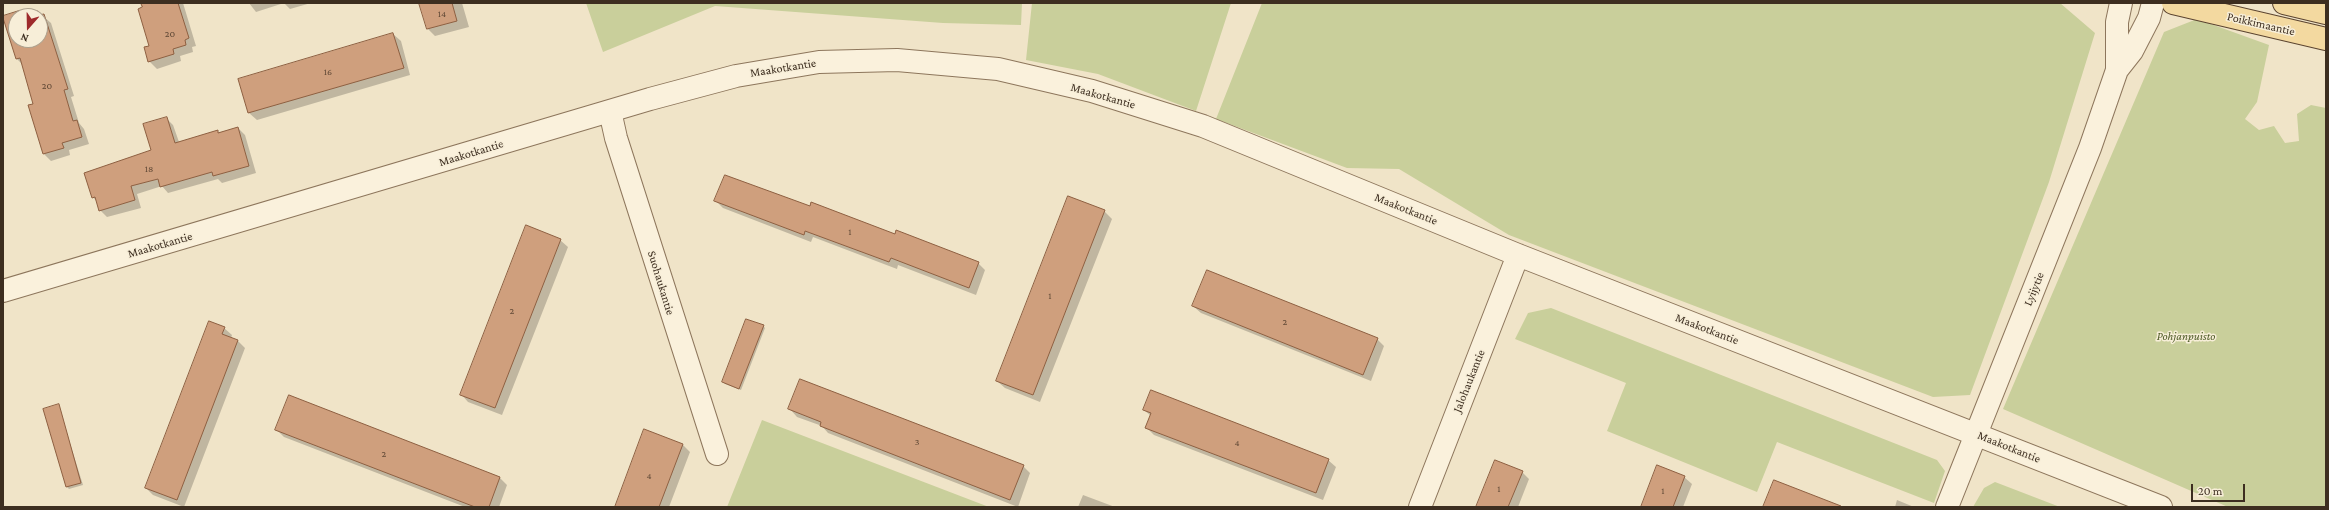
<!DOCTYPE html>
<html>
<head>
<meta charset="utf-8">
<style>
  body { margin:0 }
  #map { position:relative; width:2329px; height:510px; overflow:hidden; background:#f0e4c8; font-family:"Crimson Pro",serif }
  canvas { display:block }
  .frame { position:absolute; inset:0; border:4px solid #3d2e20; pointer-events:none }
  .north { position:absolute; left:8px; top:8px; width:40px; height:40px; box-sizing:border-box; background:#f7eed8; border:1px solid #ada18e; border-radius:50%; rotate:200deg; font-size:11px; font-weight:700; line-height:16px; text-align:center; color:#3d2e20 }
  .north::after { content:''; display:block; margin:auto; width:14px; height:18px; background:#9e2a2b; clip-path:polygon(50% 0,100% 100%,50% 72%,0 100%) }
  .scale { position:absolute; left:2191px; top:484px; width:54px; height:18px; box-sizing:border-box; border:2px solid #3d2e20; border-top:0; padding-left:5px; font-size:12px; line-height:14px; white-space:nowrap; color:#3d2e20; -webkit-text-stroke:3px #f7eed8; paint-order:stroke }
</style>
</head>
<body>
<div id="map">
<canvas width="2329" height="510"></canvas>
<div class="frame"></div>
<div class="north">N</div>
<div class="scale">20 m</div>
</div>
<script>
const ctx = document.querySelector('canvas').getContext('2d');
ctx.lineJoin = 'round';
function paint(path, color) {
  ctx.fillStyle = color;
  ctx.fill(path, 'evenodd');
}
function strokePath(path, color, width, dash) {
  ctx.strokeStyle = color;
  ctx.lineWidth = width;
  ctx.lineCap = dash ? 'butt' : 'round';
  ctx.setLineDash(dash || []);
  ctx.stroke(path);
}
function drawText(font, color, halo, rows, align = 'center') {
  ctx.font = font + ' "Crimson Pro",serif';
  ctx.lineWidth = 3;
  ctx.setLineDash([]);
  ctx.textBaseline = 'middle';
  ctx.strokeStyle = halo;
  ctx.fillStyle = color;
  for (const [text, x, y, turn = 0] of rows) {
    ctx.save();
    ctx.translate(x, y);
    ctx.rotate((+turn || 0) * Math.PI / 180);
    ctx.textAlign = isNaN(turn) ? turn : align;
    if (halo) ctx.strokeText(text, 0, 0);
    ctx.fillText(text, 0, 0);
    ctx.restore();
  }
}
const green = new Path2D(`
  M586,3H1022L1021,25L943,23L715,6L603,52Z
  M1032,3H1231L1196,111L1098,74L1026,60Z
  M1262,3H2060L2095,33L2049,182L1970,395L1933,397L1509,235L1399,169L1347,168L1216,119Z
  M2197,19L2269,45L2257,102L2245,119L2259,130L2274,126L2285,143L2299,141L2297,114L2311,105L2326,108V507H2228L2003,409L2164,32Z
  M1551,308L1937,460L1945,471L1934,503L1777,442L1757,492L1607,431L1626,383L1515,339L1528,313Z
  M762,420L989,507H727Z
  M1995,482L2060,507H1973L1984,488Z`);
const shadow = new Path2D(`
  M142,3H183L196,46L192,47L193,52L180,56L181,61L157,69L149,61L150,46Z
  M249,3H311L290,9L284,3L256,12Z
  M421,3H462L469,27L435,36L428,29Z
  M19,12L23,16H16V40H40V16H25L38,12L51,23L74,96L71,97L79,123L84,129L89,144L69,150L70,155L51,161L44,154L35,105L23,65L17,59L4,16Z
  M393,34L401,41L410,75L257,120L249,113L239,79Z
  M166,118L173,125L179,142L238,128L245,135L256,173L222,183L218,179L168,193L162,186L137,194L141,208L107,217L100,210L97,202L93,197L153,151Z
  M716,201L895,235L978,263L985,270L976,295L898,265L897,269L813,237L811,242L723,208Z
  M1104,211L1112,219L1040,402L1005,388L997,381Z
  M560,240L568,247L502,415L468,402L461,394Z
  M1193,306L1377,339L1384,346L1371,381L1201,313Z
  M763,326L765,328L741,390L725,384L723,382Z
  M224,328L232,335L231,338L238,341L245,348L184,507L153,495L146,488Z
  M58,405L83,485L69,489L67,487Z
  M790,409L1023,466L1030,473L1018,507L828,433L822,426L797,417Z
  M1144,410L1328,460L1336,467L1323,500L1154,435L1147,428L1151,416Z
  M277,430L500,478L507,485L499,507H465L284,437Z
  M645,431L683,445L690,452L669,507H616Z
  M1522,472L1529,479L1518,507H1477Z
  M1684,477L1692,484L1683,507H1642Z
  M1083,495L1115,507H1078Z
  M1897,500L1914,507H1895Z`);
const building = new Path2D(`
  M141,3H178L189,38L185,40L186,45L173,49L174,54L148,62L144,47L149,46L138,9L142,7Z
  M419,3H452L457,21L427,29Z
  M19,11L20,16H16V40H40V16H22L38,11L39,15L44,14L68,89L64,90L73,121L77,120L82,137L62,143L64,148L43,154L28,105L33,104L20,58L16,59L3,18V16Z
  M393,33L404,68L248,113L238,79Z
  M167,117L175,143L218,130V133L238,127L249,166L213,176L212,172L160,187L158,179L131,186L135,200L99,211L95,197L92,198L84,173L151,150L143,124Z
  M725,175L810,206L811,202L895,234L896,230L979,262L969,288L891,258L889,262L805,231L804,235L714,201Z
  M1068,196L1105,210L1033,395L996,381Z
  M526,225L561,239L495,408L460,395Z
  M1207,270L1378,338L1363,375L1192,306Z
  M746,319L764,325L739,389L722,382Z
  M209,321L225,327L222,334L238,340L177,500L145,488Z
  M800,379L1024,465L1010,500L820,426L821,422L788,409Z
  M1151,390L1329,459L1316,493L1145,428L1151,413L1143,410Z
  M289,395L500,477L489,507H475L275,430Z
  M59,404L81,483L66,487L43,409Z
  M644,429L683,444L659,507H615Z
  M1495,460L1523,471L1508,507H1476Z
  M1657,465L1685,476L1673,507H1641Z
  M1774,480L1841,506L1840,507H1763Z`);
const minor = new Path2D(`
  M2117,70V22L2121,3
  M610,111L616,138L717,454
  M3,291L650,99L736,76L819,62L897,60L998,69L1092,91L1203,126L1518,255L2161,507
  M1420,507L1518,255
  M1947,507L2090,148L2117,70L2132,51L2149,18L2153,3`);
const major = new Path2D(`
  M2173,3L2326,39
  M2284,3L2326,13`);
const numberNames = [
  ["14",442,14],
  ["20",170,34],
  ["16",328,72],
  ["20",47,86],
  ["18",149,169],
  ["1",850,232],
  ["1",1050,296],
  ["2",512,311],
  ["2",1285,322],
  ["3",917,442],
  ["4",1237,443],
  ["2",384,454],
  ["4",649,476],
  ["1",1499,489],
  ["1",1663,491]
];
const streetNames = [
  ["Poikkimaantie",2261,24,13],
  ["Maakotkantie",783,68,-9],
  ["Maakotkantie",1103,96,16],
  ["Maakotkantie",471,153,-17],
  ["Maakotkantie",1406,209,22],
  ["Maakotkantie",160,245,-16],
  ["Suohaukantie",661,283,73],
  ["Lyijytie",2034,289,-68],
  ["Maakotkantie",1707,329,21],
  ["Jalohaukantie",1469,381,-68],
  ["Maakotkantie",2009,447,22]
];
const parkNames = [
  ["Pohjanpuisto",2186,336]
];
paint(green, '#c9cf9b');
paint(shadow, '#0003');
paint(building, '#cf9f7d');
strokePath(building, '#8d5f41', 1);
strokePath(minor, '#8d765c', 24);
strokePath(major, '#5b4430', 24);
strokePath(minor, '#faf1dc', 22);
strokePath(major, '#f3d9a0', 22);
drawText('10px', '#624a37', null, numberNames);
drawText('12px', '#3d2e20', '#f7eed8', streetNames);
drawText('italic 12px', '#4d5a26', '#f7eed8', parkNames);
</script>
</body>
</html>
